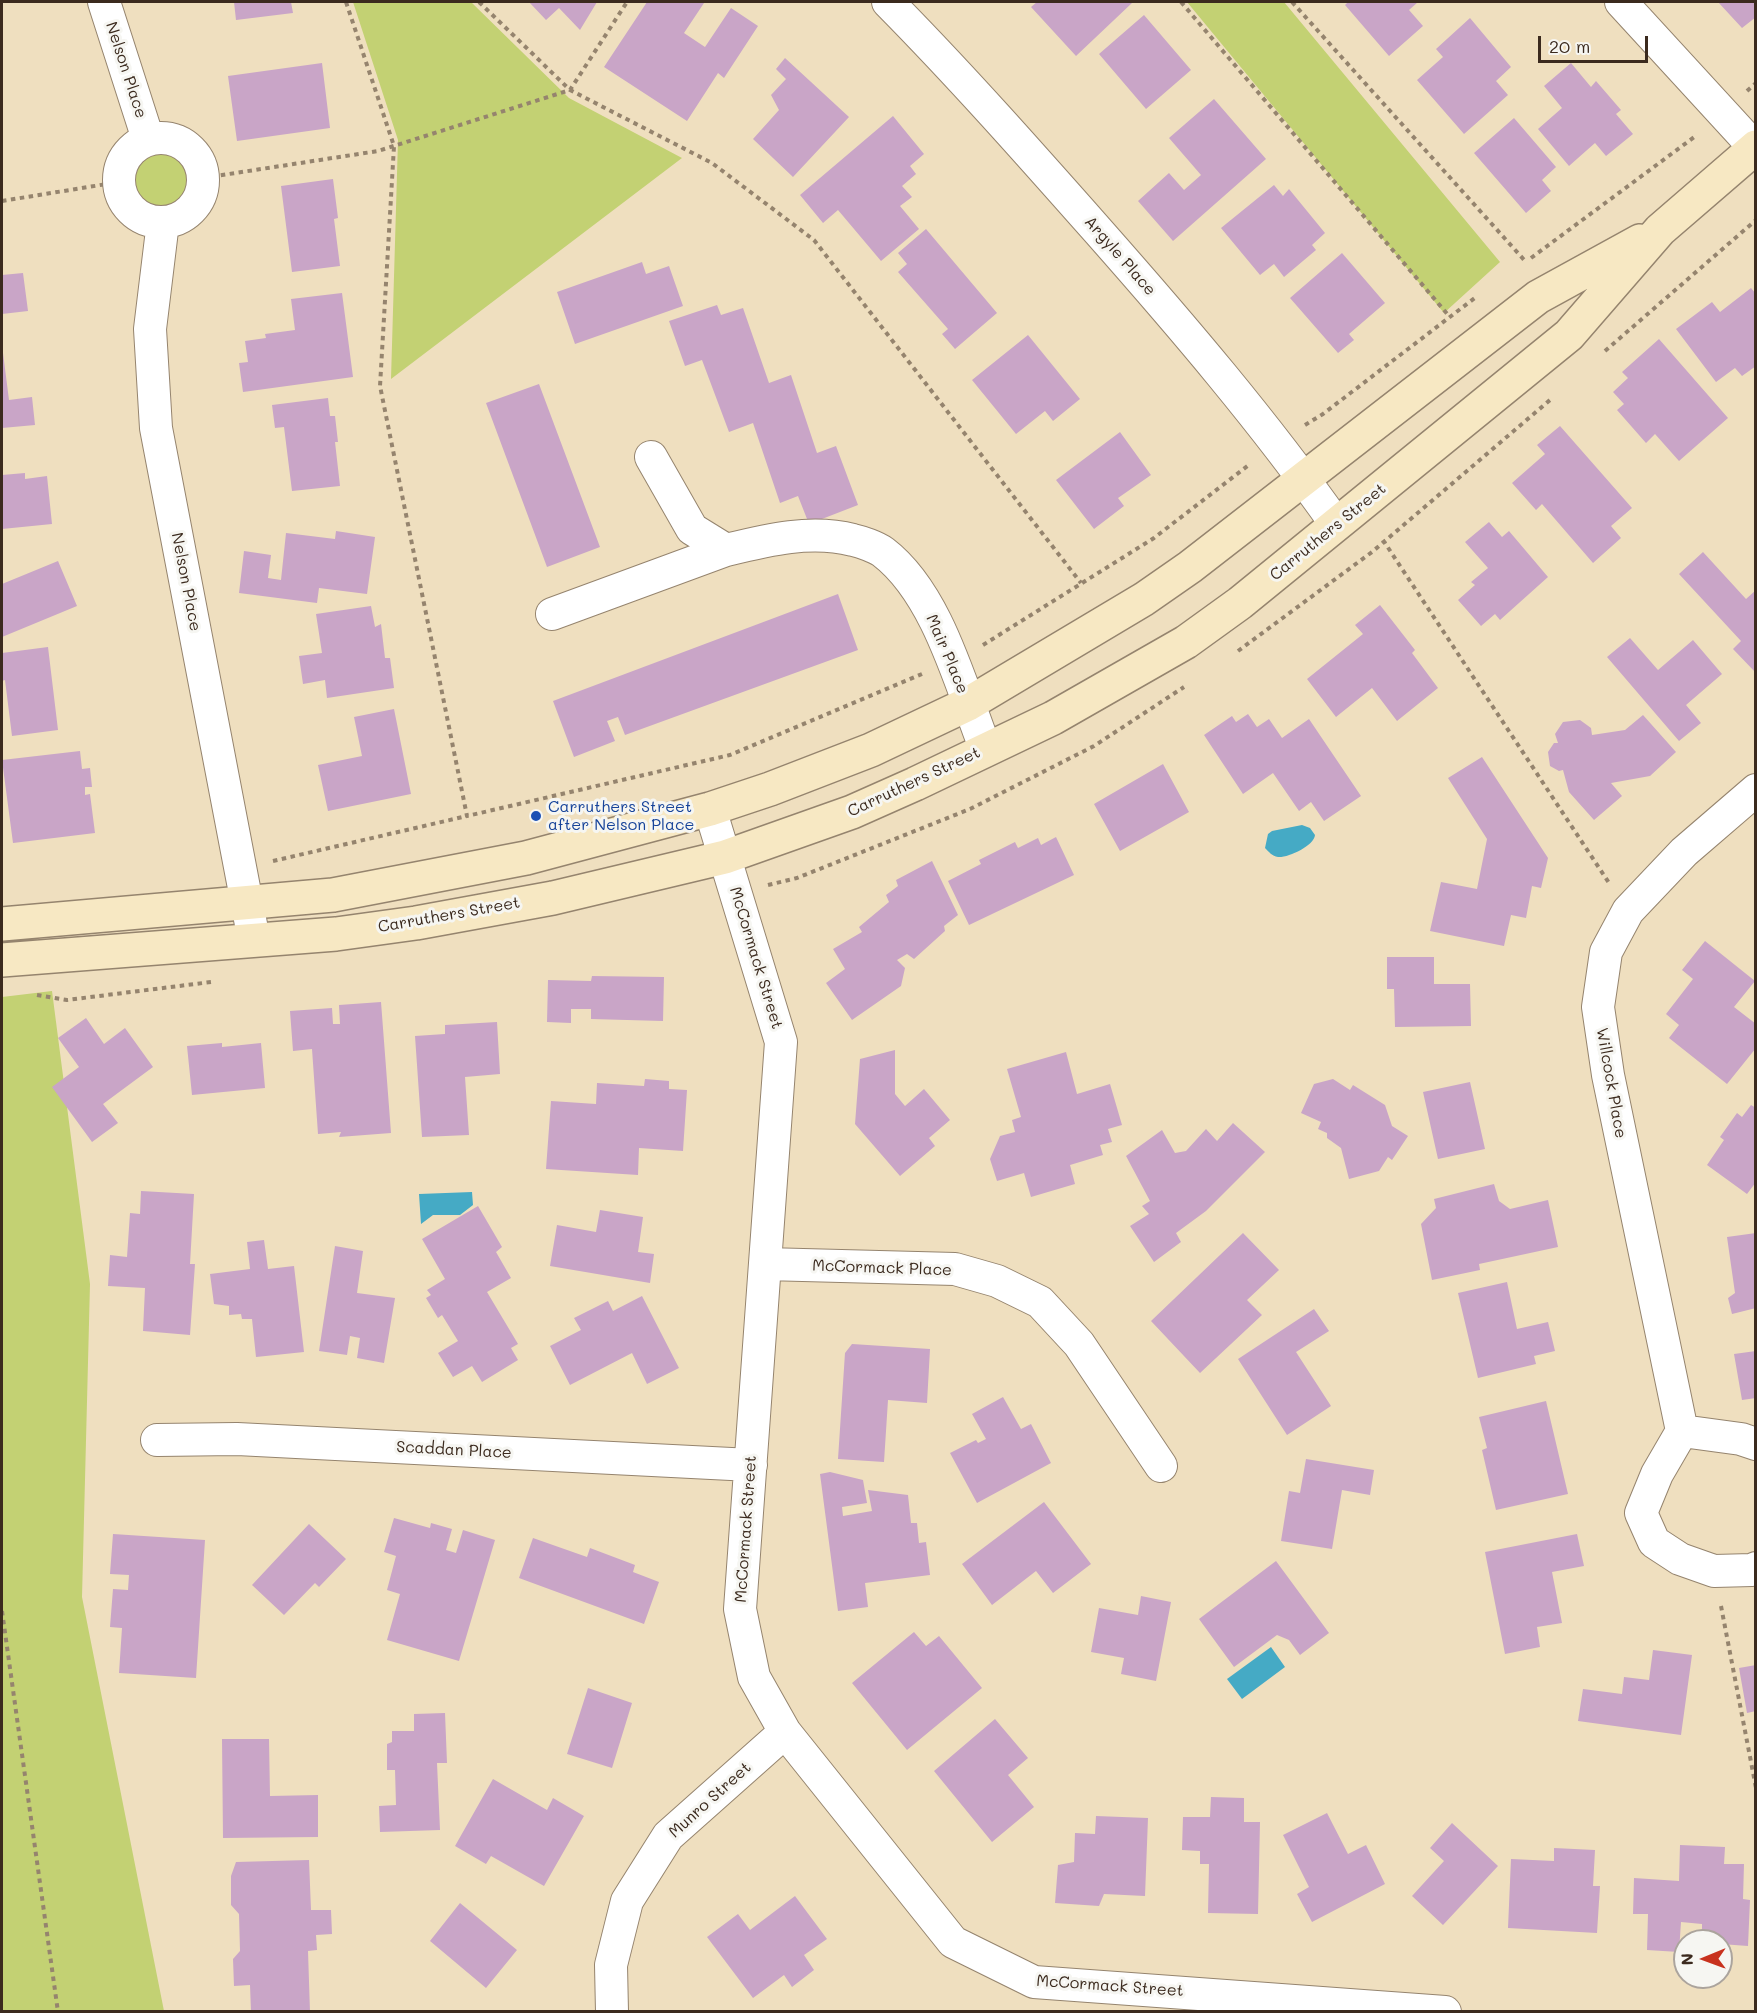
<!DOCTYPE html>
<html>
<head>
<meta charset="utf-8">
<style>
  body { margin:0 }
  #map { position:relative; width:1757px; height:2013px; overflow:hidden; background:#efdfbf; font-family:Mali,sans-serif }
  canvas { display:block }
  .frame { position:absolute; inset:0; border:3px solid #3b2a1e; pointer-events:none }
  .north { position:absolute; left:1673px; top:1929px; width:60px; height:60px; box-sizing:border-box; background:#f6f6f2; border:2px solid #aba49d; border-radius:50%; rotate:269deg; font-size:16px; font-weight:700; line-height:24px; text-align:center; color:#3b2a1e }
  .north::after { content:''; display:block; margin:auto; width:21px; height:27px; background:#c8321e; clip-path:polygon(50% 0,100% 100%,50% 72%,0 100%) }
  .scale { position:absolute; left:1538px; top:36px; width:110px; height:27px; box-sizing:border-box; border:3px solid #3b2a1e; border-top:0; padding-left:8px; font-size:18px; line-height:21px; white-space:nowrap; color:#3b2a1e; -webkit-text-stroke:4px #f6f6f2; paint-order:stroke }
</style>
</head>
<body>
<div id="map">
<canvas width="1757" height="2013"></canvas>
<div class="frame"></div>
<div class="north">N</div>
<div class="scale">20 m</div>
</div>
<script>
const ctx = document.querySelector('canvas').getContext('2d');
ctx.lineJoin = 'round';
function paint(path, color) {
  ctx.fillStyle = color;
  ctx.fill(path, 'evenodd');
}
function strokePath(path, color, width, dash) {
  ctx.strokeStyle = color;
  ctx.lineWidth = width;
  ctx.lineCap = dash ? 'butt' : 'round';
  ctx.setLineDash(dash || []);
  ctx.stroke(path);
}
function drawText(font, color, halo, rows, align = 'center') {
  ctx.font = font + ' Mali,sans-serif';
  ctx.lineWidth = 6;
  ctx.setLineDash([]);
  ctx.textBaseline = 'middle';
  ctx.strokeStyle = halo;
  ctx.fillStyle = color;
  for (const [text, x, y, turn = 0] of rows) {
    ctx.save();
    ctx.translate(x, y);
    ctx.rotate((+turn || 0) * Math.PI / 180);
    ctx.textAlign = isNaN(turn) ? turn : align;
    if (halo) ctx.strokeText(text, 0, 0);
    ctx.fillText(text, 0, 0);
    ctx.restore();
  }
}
const green = new Path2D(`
  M353,2H471L569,98L682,158L391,379L398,140Z
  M1187,2H1284L1500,262L1444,313Z
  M130 181a32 32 0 1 1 64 0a32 32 0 1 1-64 0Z
  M52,991L90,1284L82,1597L164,2011H2V997Z`);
const water = new Path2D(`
  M1302,825L1310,828L1315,835C1314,846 1288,858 1278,857C1272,856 1269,852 1265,848L1268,834L1272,831Z
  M472,1192L473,1205L460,1215H433L421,1224L419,1194Z
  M1271,1647L1285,1667L1242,1699L1227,1679Z`);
const building = new Path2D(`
  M234,2H291L293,13L236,20Z
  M529,2H597L580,30L559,8L546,20Z
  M647,2H701L704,3L684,33L705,47L731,8L758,26L724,78L718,73L687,121L604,67Z
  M1037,2H1130L1132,3L1076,56L1031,7Z
  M1348,2H1418L1409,10L1423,26L1389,56L1345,5Z
  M1718,2H1756V17L1742,28Z
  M1144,15L1191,70L1146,109L1099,54Z
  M1470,18L1511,67L1496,81L1508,95L1464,134L1417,80L1443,57L1436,49Z
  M785,58L849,117L793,177L753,139L779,110L771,95L786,79L776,69Z
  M322,63L330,128L237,141L228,76Z
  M1571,63L1591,87L1596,81L1621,110L1616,114L1633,134L1606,156L1595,143L1569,166L1538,129L1562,108L1544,86Z
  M1214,99L1266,159L1173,241L1138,201L1169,173L1184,190L1201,175L1169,138Z
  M893,116L924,154L910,166L916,174L902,186L912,197L900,206L919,229L881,261L838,210L823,223L800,195Z
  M1514,118L1556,167L1542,180L1551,191L1526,213L1474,153Z
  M333,179L338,218L334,219L340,266L292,272L281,186Z
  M1274,185L1283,196L1289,189L1325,233L1312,245L1316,250L1284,277L1274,264L1260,275L1221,228Z
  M926,229L997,313L955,349L942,334L948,329L898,272L907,264L898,253Z
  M1342,253L1385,303L1349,334L1354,340L1338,353L1290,298Z
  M642,262L646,274L669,266L683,306L575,344L557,292Z
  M23,273L28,311L2,314V275Z
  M1751,288L1756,294V366L1742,376L1735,368L1716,382L1676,329L1712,302L1720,312Z
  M342,293L353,377L243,392L239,363L248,362L245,341L266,338L265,334L295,330L291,299Z
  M717,305L721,315L743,308L769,383L791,375L817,453L836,446L858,505L809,524L798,496L780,503L753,423L729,432L702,360L685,366L669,321Z
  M1028,335L1080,399L1053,421L1045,411L1016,434L972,380Z
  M1659,339L1728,418L1679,461L1655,434L1646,443L1617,410L1624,404L1613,392L1628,378L1622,372Z
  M2,345L9,400L32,397L35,425L2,428Z
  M539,384L600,547L547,567L486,403Z
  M328,398L330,416H335L338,442H335L340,486L292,491L284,427L275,428L272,405Z
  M1560,426L1632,508L1611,526L1621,538L1593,563L1542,504L1536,510L1512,483L1545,454L1537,445Z
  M1120,432L1151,475L1118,498L1124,506L1094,529L1056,480Z
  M25,473V479L47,476L52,524L2,529V475Z
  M1489,522L1502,537L1509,531L1548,577L1500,620L1495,614L1481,626L1458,600L1475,585L1471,582L1488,568L1465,542Z
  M336,531L375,537L367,594L319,588L317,603L239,593L244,551L271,555L268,578L281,580L286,533L335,539Z
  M1703,552L1746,599L1756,590V673L1733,649L1741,641L1679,574Z
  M58,561L77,606L2,637V584Z
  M838,594L858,650L625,735L618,717L607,721L615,741L574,757L553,701Z
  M1380,605L1415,650L1412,653L1438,688L1397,721L1372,688L1336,717L1307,679L1363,634L1355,625Z
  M371,606L375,627L381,624L385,658H390L394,688L327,698L325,680L303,684L299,656L322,653L316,614Z
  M1630,638L1658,670L1693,640L1722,674L1686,705L1701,723L1679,741L1607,657Z
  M48,647L58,730L12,736L5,680L2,681V653Z
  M394,709L411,794L328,811L318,765L362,756L354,717Z
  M1248,714L1257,727L1269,719L1282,738L1309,719L1361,796L1324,821L1311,802L1299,811L1273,773L1243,794L1204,735L1232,716L1236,722Z
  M1643,715L1676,752L1650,776L1611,783L1622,796L1594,820L1569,792L1563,770L1559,771L1550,766L1548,752L1554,743H1558L1555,734L1563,722L1580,720L1591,728L1592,735L1625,730Z
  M80,751L82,769L90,768L92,787H85V795L90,794L95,833L13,843L2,760Z
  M1482,757L1548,858L1541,888L1532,886L1526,918L1511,915L1504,946L1430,931L1441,882L1477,889L1487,839L1448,778Z
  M1163,764L1189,812L1120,851L1094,804Z
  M1056,837L1074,875L969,925L948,881L981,864L979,860L1015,842L1018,848L1038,838L1041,845Z
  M932,861L958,915L944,926L945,931L914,959L907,954L897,960L905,968L901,986L852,1020L826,983L845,969L833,949L862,932L859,927L889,902L886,895L898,886L896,880Z
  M1705,941L1755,981L1734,1007L1756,1024V1048L1727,1084L1669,1038L1679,1025L1666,1014L1693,979L1682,970Z
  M1387,957H1434V984H1470L1471,1026L1395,1027L1394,989H1387Z
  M592,976L664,977L663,1021L591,1019V1009H571V1023L547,1022L548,980L591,981Z
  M381,1002L391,1133L339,1137L341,1132L318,1134L312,1049L293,1051L290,1011L332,1008L333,1024H340L339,1005Z
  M86,1018L104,1044L125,1028L153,1067L103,1104L118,1123L92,1142L52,1087L79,1067L58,1038Z
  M497,1022L500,1074L465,1077L469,1135L422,1137L415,1036L445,1034V1025Z
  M222,1043V1047L261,1043L265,1088L192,1095L187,1046Z
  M895,1050V1094L905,1106L924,1089L950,1120L929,1138L935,1146L900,1176L855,1124L860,1059Z
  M1066,1052L1077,1094L1110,1084L1122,1125L1108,1129L1112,1142L1100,1145L1103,1155L1070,1165L1075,1184L1031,1197L1024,1173L997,1181L990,1159L1000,1136L1015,1132L1012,1120L1021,1117L1007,1069Z
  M645,1079L669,1081V1089L687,1090L683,1151L639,1148L638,1175L546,1169L551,1101L596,1104L597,1083L644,1086Z
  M1333,1079L1350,1090L1353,1085L1385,1105L1392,1126L1408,1136L1392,1160L1388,1157L1379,1171L1349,1179L1341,1148L1327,1138V1133L1318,1129L1321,1122L1301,1113L1314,1084Z
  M1470,1082L1485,1149L1438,1159L1423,1092Z
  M1751,1105L1756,1108V1182L1747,1194L1707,1165L1724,1140L1720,1137L1737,1113L1742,1117Z
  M1233,1123L1265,1152L1206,1211L1176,1233L1181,1242L1154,1262L1130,1226L1149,1214L1142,1206L1150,1201L1126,1156L1162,1130L1175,1153L1186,1151L1206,1129L1217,1141Z
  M1494,1184L1499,1201L1510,1209L1548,1200L1558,1247L1479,1264L1480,1270L1432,1280L1421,1224L1436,1208L1434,1199Z
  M141,1191L194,1194L190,1264H195L190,1335L143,1331L145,1288L108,1286L110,1255L127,1257L130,1213L140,1214Z
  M478,1206L502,1247L496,1252L511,1278L487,1292L518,1344L511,1348L518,1360L482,1382L472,1366L453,1377L438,1353L458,1341L442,1315L438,1318L426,1298L431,1295L427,1290L445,1279L422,1239Z
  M600,1210L643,1217L638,1252L654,1254L650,1283L550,1266L557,1225L596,1232Z
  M1243,1233L1279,1270L1247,1300L1262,1315L1200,1373L1151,1321Z
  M1756,1233V1308L1732,1314L1728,1298L1735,1293L1727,1237Z
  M264,1240L268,1269L294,1266L304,1352L256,1357L252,1319H242L241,1314L229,1315V1306L214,1304L210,1274L250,1269L247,1242Z
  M335,1246L363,1251L357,1293L395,1298L384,1363L357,1358L360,1338L350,1336L347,1355L319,1351Z
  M1507,1282L1517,1329L1548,1322L1555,1351L1534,1356L1536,1364L1478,1378L1458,1293Z
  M642,1296L679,1368L647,1384L632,1353L570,1385L550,1346L581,1330L574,1318L608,1301L613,1311Z
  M1314,1309L1329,1331L1296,1352L1331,1406L1287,1435L1238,1359Z
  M852,1344L930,1349L927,1403L888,1400L884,1462L838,1459L845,1353Z
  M1756,1351V1398L1742,1400L1734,1354Z
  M1003,1397L1021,1429L1031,1424L1051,1463L977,1503L950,1453L976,1440L978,1443L986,1439L972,1414Z
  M1546,1401L1568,1494L1496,1510L1482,1450L1487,1448L1479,1417Z
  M1306,1459L1374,1470L1370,1495L1342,1490L1332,1549L1281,1541L1289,1491L1300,1493Z
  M830,1472L863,1480L867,1503L842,1507L843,1516L872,1511L868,1490L908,1495L911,1523H917L919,1543L926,1542L930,1575L865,1583L868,1607L838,1611L820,1474Z
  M1044,1502L1091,1564L1053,1593L1036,1571L992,1605L962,1564Z
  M394,1518L430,1528L431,1523L452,1529L446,1550L456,1553L463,1530L495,1540L459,1661L387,1640L400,1594L387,1590L396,1556L384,1552Z
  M309,1524L346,1559L319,1587L315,1583L284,1615L252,1585Z
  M113,1534L205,1540L196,1678L119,1673L122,1628L110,1627L113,1589L128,1590L129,1575L110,1574Z
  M1577,1534L1584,1566L1552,1572L1562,1623L1537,1627L1540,1647L1505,1654L1485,1552Z
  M533,1538L587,1557L590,1548L635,1565L633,1572L659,1582L644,1624L519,1578Z
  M1276,1561L1329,1633L1300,1655L1289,1640L1277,1635L1234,1667L1199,1619Z
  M1141,1596L1171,1602L1156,1681L1121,1674L1124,1658L1091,1652L1099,1608L1138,1615Z
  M914,1632L926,1646L939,1636L982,1688L907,1750L852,1683Z
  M1653,1650L1692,1655L1681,1735L1578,1721L1583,1689L1622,1694L1624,1677L1649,1680Z
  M1756,1665V1711L1747,1713L1739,1668Z
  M588,1688L632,1703L612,1768L567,1754Z
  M445,1713L447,1763H437L440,1830L380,1832L379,1806L396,1805L395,1770H387V1744L392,1742V1731H414V1714Z
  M995,1719L1028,1758L1008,1775L1034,1807L992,1842L934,1771Z
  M222,1739H269L270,1796L318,1795V1837L223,1838Z
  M493,1779L547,1810L553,1798L584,1816L544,1886L491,1856L486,1864L455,1846Z
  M1211,1797L1244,1798V1822H1260L1258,1914L1208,1913L1209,1864H1200V1851L1182,1850L1183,1817H1210Z
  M1327,1813L1348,1854L1366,1845L1385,1884L1312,1922L1297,1894L1309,1887L1283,1835Z
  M1096,1816L1148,1818L1145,1896L1104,1894L1099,1906L1055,1903L1058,1865L1074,1862L1075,1833L1095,1834Z
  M1452,1823L1498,1866L1443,1925L1412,1896L1444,1861L1430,1848Z
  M1680,1845L1725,1847L1724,1864H1744L1743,1899L1750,1900L1748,1946L1721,1944V1941H1702V1924L1681,1922L1679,1952L1647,1950L1648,1914H1633L1634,1878L1679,1881Z
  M1554,1848L1595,1850L1593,1886H1600L1597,1933L1508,1928L1511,1859L1554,1861Z
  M309,1860L311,1910H331L332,1934L316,1935L317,1950L308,1951L310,2012H251L250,1985L234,1986L233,1959L240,1951L239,1914L231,1905V1876L236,1862Z
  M795,1896L827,1939L804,1955L814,1970L792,1987L784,1975L753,1998L707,1937L738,1914L750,1930Z
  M460,1903L517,1950L486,1988L430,1941Z`);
const path = new Path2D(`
  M346,2L394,146L380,386L467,816L730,755L922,674
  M479,2L570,90L712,163L814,240L1081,583
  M1181,2L1449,316
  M1292,2L1526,262
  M1747,91L1756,83
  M203,178L378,151L570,90L627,2
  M2,201L119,182
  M1531,258L1697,135
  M1605,351L1756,220
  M1305,425L1323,414L1476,297
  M1383,540L1609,883
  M983,645L1154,538L1250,464
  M1238,651L1372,552L1550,400
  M273,861L467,816
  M768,885L797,878L970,809L1094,746L1184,687
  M37,995L67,1000L211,982
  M1721,1606L1756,1788
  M2,1611L58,2012`);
const street = new Path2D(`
  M104,2L148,139
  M888,2C961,76 1030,154 1099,232C1182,326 1264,422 1336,524
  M1621,2L1755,148
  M119 180a42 42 0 1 1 84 0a42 42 0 1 1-84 0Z
  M163,222L150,329L156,428L254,940
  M651,457L692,529L726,550C767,540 811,529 853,540C862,542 876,547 883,552C938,594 961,687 986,750
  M552,614L726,550
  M1756,790L1684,852L1628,911L1606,952L1598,1007L1608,1075L1682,1431L1657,1474L1641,1513L1654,1542L1680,1559L1714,1571L1752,1570L1756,1568
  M710,809L781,1042L740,1609L754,1677L785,1732L953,1942L1034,1982L1445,2012
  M765,1264L955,1269L997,1281L1040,1302L1079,1344L1161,1466
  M1682,1431L1741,1439L1756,1444
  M157,1440L237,1439L751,1465
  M612,2012L611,1965L627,1901L668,1836L785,1732`);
const secondary = new Path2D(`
  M2,924L333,895L526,858L710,809L770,789L871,750L968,704L1144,599L1190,567L1538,297L1640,241
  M2,960L336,934L416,923L553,898L725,857L852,812L915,784L1053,718L1186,642L1240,603L1569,335L1660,230L1756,147`);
const markers = [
  [536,816,6,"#1a4fb4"]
];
const streetNames = [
  ["Nelson Place",126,70,72],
  ["Argyle Place",1120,256,49],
  ["Carruthers Street",1328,532,-39],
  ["Nelson Place",186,582,79],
  ["Mair Place",947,654,67],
  ["Carruthers Street",914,782,-25],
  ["Carruthers Street",449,915,-10],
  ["McCormack Street",756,958,73],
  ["Willcock Place",1611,1083,80],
  ["McCormack Place",882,1268,2],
  ["Scaddan Place",454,1450,3],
  ["McCormack Street",746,1529,-86],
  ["Munro Street",710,1800,-42],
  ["McCormack Street",1110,1986,4]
];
const transitNames = [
  ["Carruthers Street",548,807],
  ["after Nelson Place",548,825]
];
paint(green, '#c3d173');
paint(water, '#45aac5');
paint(building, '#c9a5c7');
strokePath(street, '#95846e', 34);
strokePath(secondary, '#95846e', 36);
strokePath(path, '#95846e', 4, [4.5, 4.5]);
strokePath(street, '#fff', 32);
strokePath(secondary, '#f7e8c3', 33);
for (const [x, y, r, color] of markers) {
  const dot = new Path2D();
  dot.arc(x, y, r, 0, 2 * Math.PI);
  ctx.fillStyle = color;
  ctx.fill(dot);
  strokePath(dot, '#f6f6f2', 2);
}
drawText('16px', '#3b2a1e', '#f6f6f2', streetNames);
drawText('16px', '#164399', '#f6f6f2', transitNames, 'left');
</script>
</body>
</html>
